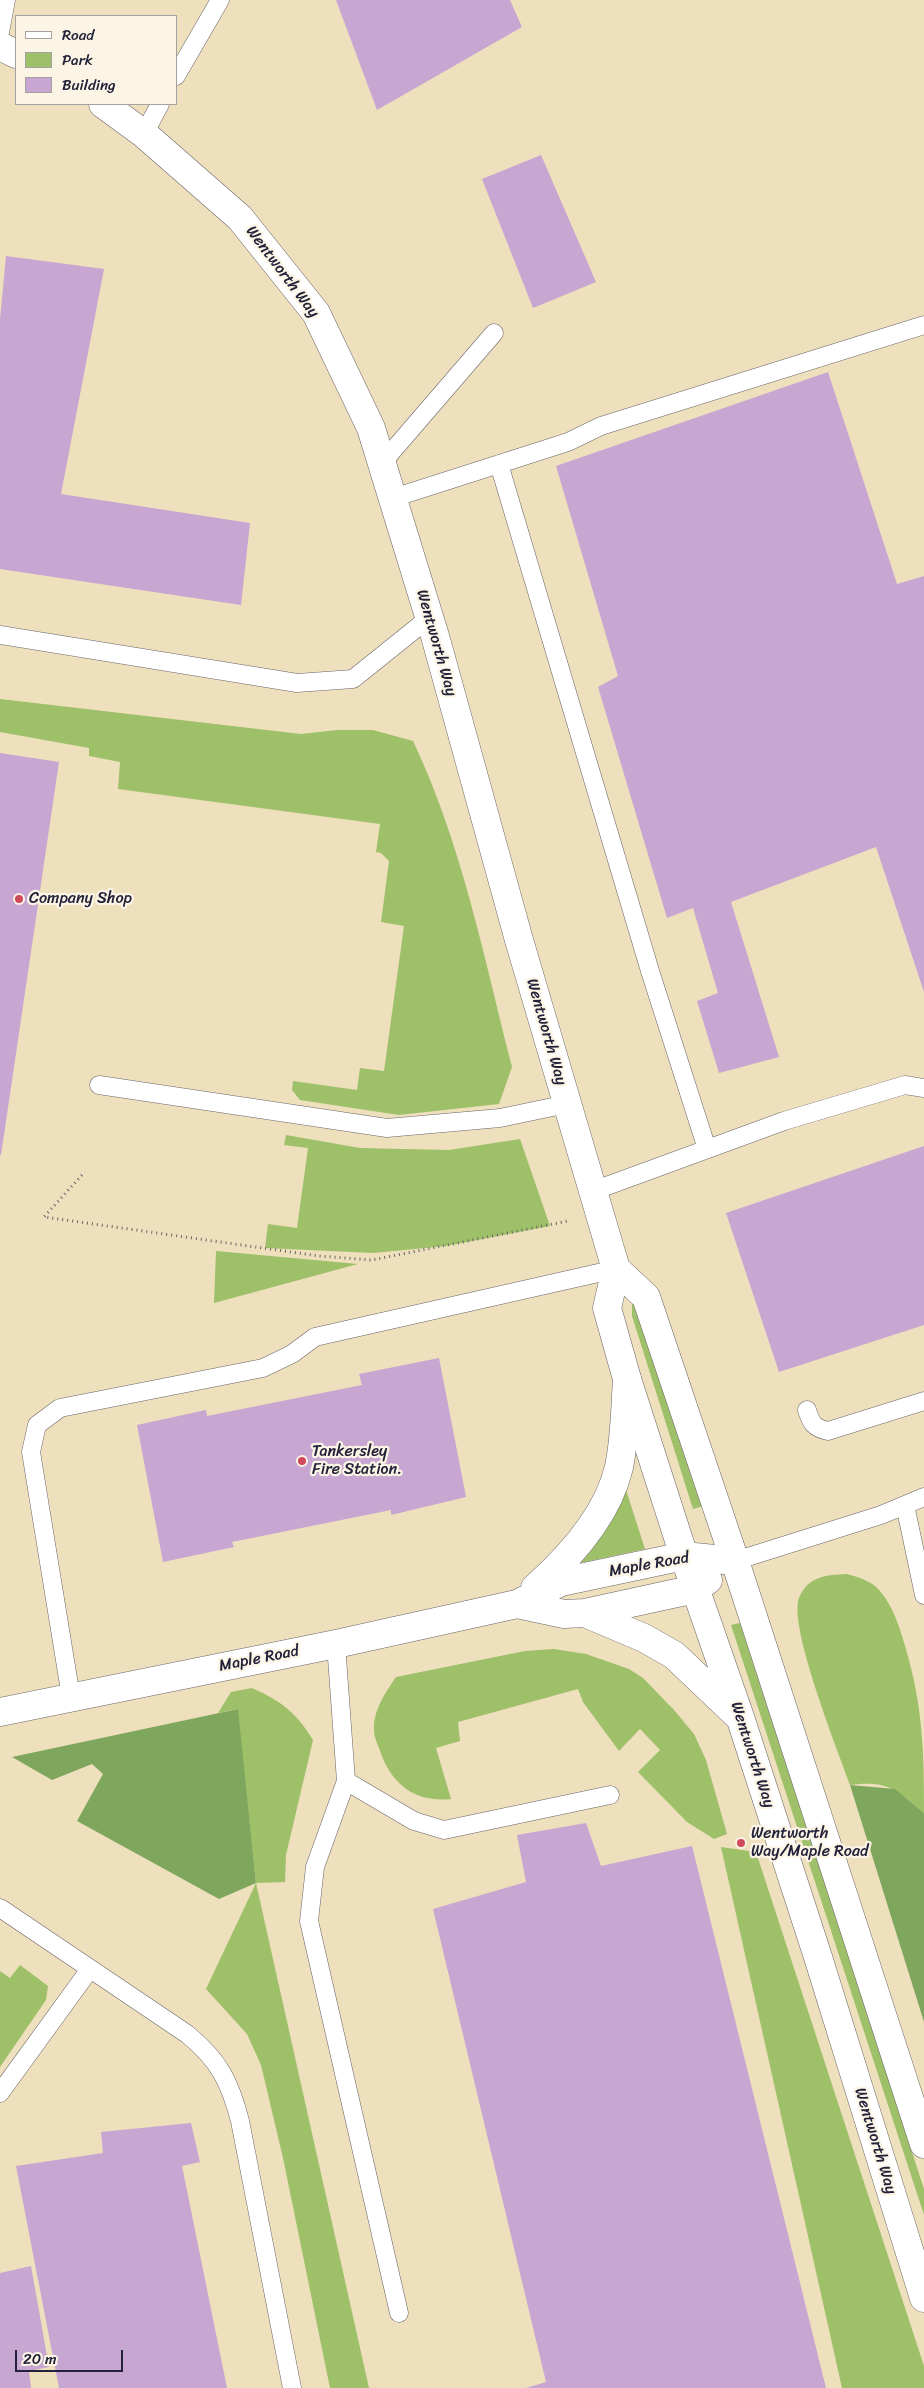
<!DOCTYPE html>
<html>
<head>
<meta charset="utf-8">
<style>
  body { margin:0 }
  #map { position:relative; width:924px; height:2388px; overflow:hidden; background:#eedfbd; font-family:Sriracha,sans-serif }
  canvas { display:block }
  .legend { position:absolute; left:15px; top:15px; width:162px; height:90px; box-sizing:border-box; background:#fcf5e5; border:1px solid #a5a1a1; margin:0; padding:6px 9px; list-style:none; font-size:15px; color:#22223b }
  .legend li { display:flex; align-items:center; gap:10px; height:25px }
  .legend b { width:25px; border:1px solid #a5a1a1 }
  .scale { position:absolute; left:15px; top:2350px; width:108px; height:22px; box-sizing:border-box; border:2px solid #22223b; border-top:0; padding-left:6px; font-size:15px; line-height:18px; white-space:nowrap; color:#22223b; -webkit-text-stroke:4px #fcf5e5; paint-order:stroke }
</style>
</head>
<body>
<div id="map">
<canvas width="924" height="2388"></canvas>
<ul class="legend">
<li><b style="height:6px;background:#fff"></b>Road</li>
<li><b style="height:14px;background:#9ec069"></b>Park</li>
<li><b style="height:14px;background:#c8a6d2"></b>Building</li>
</ul>
<div class="scale">20 m</div>
</div>
<script>
const ctx = document.querySelector('canvas').getContext('2d');
ctx.lineJoin = 'round';
function paint(path, color) {
  ctx.fillStyle = color;
  ctx.fill(path, 'evenodd');
}
function strokePath(path, color, width, dash) {
  ctx.strokeStyle = color;
  ctx.lineWidth = width;
  ctx.lineCap = dash ? 'butt' : 'round';
  ctx.setLineDash(dash || []);
  ctx.stroke(path);
}
function drawText(font, color, halo, rows, align = 'center') {
  ctx.font = font + ' Sriracha,sans-serif';
  ctx.lineWidth = 4.5;
  ctx.setLineDash([]);
  ctx.textBaseline = 'middle';
  ctx.strokeStyle = halo;
  ctx.fillStyle = color;
  for (const [text, x, y, turn = 0] of rows) {
    ctx.save();
    ctx.translate(x, y);
    ctx.rotate((+turn || 0) * Math.PI / 180);
    ctx.textAlign = isNaN(turn) ? turn : align;
    if (halo) ctx.strokeText(text, 0, 0);
    ctx.fillText(text, 0, 0);
    ctx.restore();
  }
}
const green = new Path2D(`
  M0,699L301,734L337,730H373L413,741C462,844 484,958 512,1067L499,1104L399,1115L300,1100L292,1090L293,1081L357,1090L360,1068L384,1071L404,926L381,922L389,861L381,853L376,852L380,824L118,789L120,762L89,756V748L0,732Z
  M286,1135L360,1148L449,1150L520,1139L550,1226L446,1246L373,1253L265,1248L268,1224L297,1228L308,1148L284,1145Z
  M216,1251L358,1264L214,1303Z
  M632,1301L639,1307L703,1506L693,1509L632,1316Z
  M626,1490L645,1549L580,1563L592,1548Z
  M847,1574C858,1577 872,1581 880,1591C893,1606 900,1628 905,1646C923,1706 924,1752 924,1813C896,1790 889,1780 850,1785C838,1751 788,1626 799,1598C808,1576 826,1575 847,1574Z
  M740,1623L924,2189V2215L731,1625Z
  M554,1649L586,1654L629,1669L643,1678L674,1710L694,1734L706,1760L727,1834L714,1839L687,1822L638,1772L660,1750L640,1729L619,1751L583,1702L578,1689L458,1722L460,1741L436,1748L451,1799C414,1803 390,1783 379,1748C377,1743 374,1736 374,1730C373,1710 386,1692 396,1677L525,1651Z
  M252,1688C281,1701 296,1712 313,1740L286,1855L285,1882L256,1883L369,2388H330L283,2158L261,2065L247,2034L206,1989L256,1883L237,1709L218,1713L231,1692Z
  M721,1847L756,1852L924,2366V2388H842Z
  M20,1965L48,1986L46,2000L0,2067V1971L10,1978Z`);
const forest = new Path2D(`
  M238,1709L256,1883L219,1899L77,1821L103,1774L92,1764L52,1780L12,1757Z
  M850,1785L895,1789L924,1813V2022Z`);
const building = new Path2D(`
  M336,0H510L522,27L377,110Z
  M541,155L596,282L533,308L482,179Z
  M6,256L104,269L61,494L250,523L241,605L0,569V320Z
  M828,372L897,584L924,576V992L876,847L731,902L779,1057L719,1073L697,1001L718,993L693,908L667,918L598,687L618,676L556,466Z
  M0,753L59,762L1,1155H0Z
  M924,1146V1325L779,1372L726,1213Z
  M439,1358L466,1497L391,1515V1510L232,1542L234,1547L163,1562L137,1425L206,1410L207,1416L362,1385L359,1374Z
  M586,1823L601,1866L692,1846L826,2388H526L546,2382L433,1909L526,1882L517,1835Z
  M191,2123L200,2162L182,2166L227,2388H59L16,2166L103,2153L101,2132Z
  M31,2266L49,2367L29,2371L31,2388H0V2273Z`);
const path = new Path2D(`
  M82,1175L44,1217L319,1256L372,1260L568,1221`);
const lane = new Path2D(`
  M0,32L6,0
  M176,76L220,0
  M144,134L160,104
  M382,463L494,333
  M499,464L650,971L707,1149
  M393,498L568,442L601,426L924,325
  M0,635L297,683L353,679L429,618
  M99,1085L387,1128L500,1118L567,1104
  M593,1191L784,1121L905,1085L924,1088
  M807,1410C811,1423 814,1428 828,1431L924,1401
  M905,1505L924,1595
  M735,1561L881,1515L924,1497
  M336,1644L346,1781L315,1867L309,1921L399,2313
  M71,1697L31,1452L37,1425L60,1408L263,1368L292,1354L315,1337L616,1269
  M346,1781L414,1821L444,1830L610,1795
  M0,1908L187,2034C219,2060 230,2082 240,2121L292,2388
  M0,2093L90,1969`);
const street = new Path2D(`
  M0,46L16,54
  M103,104L144,134L240,218L316,313L371,428L435,636L519,940L616,1269L607,1308L627,1379L684,1556
  M616,1269L646,1297L735,1561`);
const secondary = new Path2D(`
  M684,1556L741,1720L818,1957L924,2298
  M735,1561L924,2144
  M535,1588C571,1556 608,1515 619,1467C625,1438 625,1409 627,1379
  M517,1604L564,1614L585,1613L695,1589L708,1580
  M585,1613L644,1638L674,1655L735,1713
  M0,1712L336,1644L517,1604L561,1582L684,1556L735,1561`);
const markers = [
  [19,899,5,"#d1495b"],
  [302,1461,5,"#d1495b"],
  [741,1843,5,"#d1495b"]
];
const streetNames = [
  ["Wentworth Way",282,272,53],
  ["Wentworth Way",436,643,74],
  ["Wentworth Way",546,1032,74],
  ["Maple Road",649,1565,-10],
  ["Maple Road",259,1659,-11],
  ["Wentworth Way",752,1755,72],
  ["Wentworth Way",875,2141,73]
];
const poiNames = [
  ["Company Shop",29,899],
  ["Tankersley",312,1452],
  ["Fire Station.",312,1470],
  ["Wentworth",751,1834],
  ["Way/Maple Road",751,1852]
];
paint(green, '#9ec069');
paint(forest, '#7ea65d');
paint(building, '#c8a6d2');
strokePath(lane, '#696468', 19);
strokePath(street, '#696468', 29);
strokePath(secondary, '#696468', 29);
strokePath(path, '#696468', 3, [1, 4]);
strokePath(lane, '#fff', 18);
strokePath(street, '#fff', 28);
strokePath(secondary, '#fff', 28);
for (const [x, y, r, color] of markers) {
  const dot = new Path2D();
  dot.arc(x, y, r, 0, 2 * Math.PI);
  ctx.fillStyle = color;
  ctx.fill(dot);
  strokePath(dot, '#fcf5e5', 2);
}
drawText('16px', '#22223b', '#fcf5e5', streetNames);
drawText('16px', '#22223b', '#fcf5e5', poiNames, 'left');
</script>
</body>
</html>
